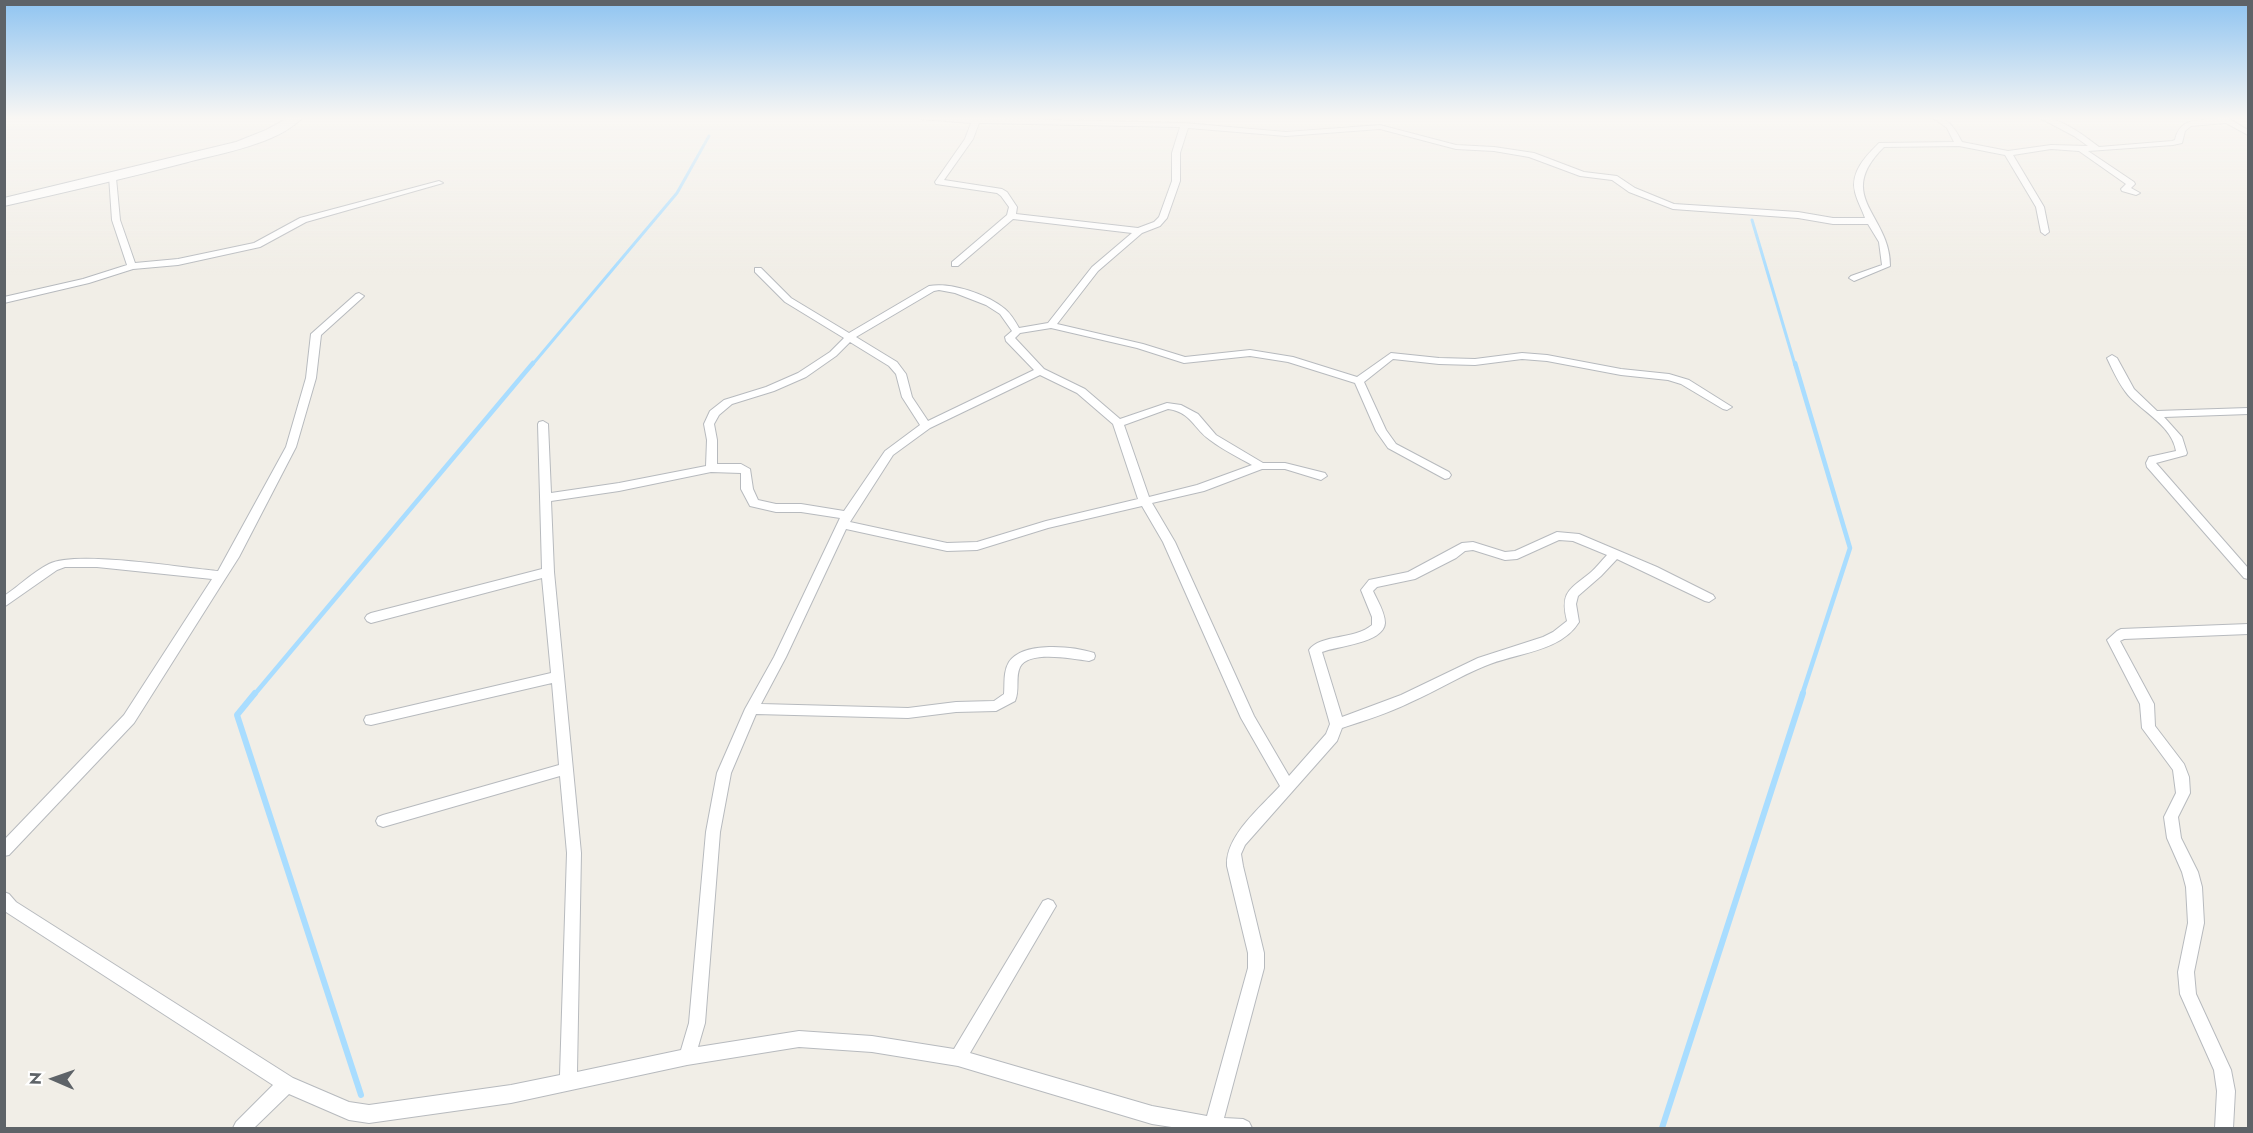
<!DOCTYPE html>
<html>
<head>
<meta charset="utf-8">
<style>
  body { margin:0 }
  #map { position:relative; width:2253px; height:1133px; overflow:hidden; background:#f1eee7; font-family:Jost,sans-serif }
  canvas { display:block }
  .frame { position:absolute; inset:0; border:6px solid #5e6368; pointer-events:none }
  .north { position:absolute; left:24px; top:1049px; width:60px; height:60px; -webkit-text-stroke:4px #fff; paint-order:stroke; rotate:272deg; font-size:16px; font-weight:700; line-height:24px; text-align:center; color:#5e6368 }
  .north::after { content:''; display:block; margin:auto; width:21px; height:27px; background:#5e6368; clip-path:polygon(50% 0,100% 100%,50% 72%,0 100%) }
</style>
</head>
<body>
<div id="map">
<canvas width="2253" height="1133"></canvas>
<div class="frame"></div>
<div class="north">N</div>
</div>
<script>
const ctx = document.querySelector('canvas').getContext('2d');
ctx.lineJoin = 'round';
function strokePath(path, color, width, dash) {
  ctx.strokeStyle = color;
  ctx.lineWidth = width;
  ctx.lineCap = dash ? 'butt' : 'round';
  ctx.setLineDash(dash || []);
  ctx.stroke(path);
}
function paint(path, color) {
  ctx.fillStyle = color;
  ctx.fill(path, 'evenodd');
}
const streamFar2 = new Path2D(`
  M1752,220L1795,365
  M532,365L677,193L709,136`);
const streamFar1 = new Path2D(`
  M1795,363L1850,548L1802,695
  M254,695L533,363`);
const stream = new Path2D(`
  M255,693L237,715L361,1095
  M1662,1128L1803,693`);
const minor = new Path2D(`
  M918,117L1184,123L1286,132L1380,125L1456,145L1494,147L1534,153L1584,172L1617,176L1635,188L1674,204L1798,212L1833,218H1865C1862,209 1857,201 1855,192C1850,172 1866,156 1879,143L1954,142L1947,128L1932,117C1949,117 1955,129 1962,142L2008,151L2051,145L2088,146L2074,136L2038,117C2060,117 2082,134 2099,147L2172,141L2175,140C2180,116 2200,121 2220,119L2217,117H2226L2248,130V135L2226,123L2191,126L2185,131L2182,143L2173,145L2088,151L2134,182L2135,184L2131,188L2140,193L2136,195L2122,191L2121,189L2126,184L2079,151L2051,149L2013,155L2044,207L2049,232L2045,235L2041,232L2036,207L2005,155L1959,146L1884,147C1833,197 1891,215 1890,266L1854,281L1849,278L1851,276L1882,265L1879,242L1868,224H1833L1798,218L1673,209L1629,192L1612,180L1580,176L1529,157L1494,151L1456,149L1380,129L1286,136L1188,128L1180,153V181L1167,218L1160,226L1142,233L1098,271L1057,324L1143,344L1185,357L1250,350L1293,357L1357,377L1391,353L1439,358L1475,359L1522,353L1547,355L1621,369L1669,374L1689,380L1732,407L1727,410L1723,409L1681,384L1668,380L1621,375L1547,361L1522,359L1475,365L1439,364L1393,359L1364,382L1386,430L1396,444L1449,472L1451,475L1449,478L1445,479L1388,448L1376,431L1355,383L1288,362L1250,356L1184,363L1137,348L1051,328L1020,333L1015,338L1044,369L1085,389L1120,419L1167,403L1181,405L1198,414L1216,435L1263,463H1285L1325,473L1327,476L1321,480L1285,469H1262L1204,491L1152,503L1175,542L1254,716L1289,776L1326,734L1330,724L1309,650C1320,634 1355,640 1372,625V617L1361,590L1369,580L1408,572L1462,543L1473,542L1505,552L1515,551L1557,532L1579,534L1657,567L1713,595L1715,598L1709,602L1705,601L1617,559L1601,576L1578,596L1576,604L1579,622C1561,652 1515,653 1485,666C1460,676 1436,691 1411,702C1389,713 1366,720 1342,728L1337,741L1245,845L1241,854L1243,866L1264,953V968L1224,1118L1243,1119L1249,1122L1252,1128H1178L1152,1124L958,1066L872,1052L799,1047L687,1065L511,1103L369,1123L349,1120L289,1094L254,1128H233L236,1122L273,1085L6,912L4,892L9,894L16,902L293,1078L349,1102L369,1105L511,1085L560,1075L567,853L560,776L383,827L378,825L376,821L378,817L383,815L559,765L552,683L371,725L366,724L364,720L366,716L371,715L551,673L542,578L371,623L367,621L365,618L367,615L371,613L542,569L538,424L539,422L543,421L548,424L551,493L619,483L706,466L707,440L704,424L710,411L724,400L766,387L798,373L830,352L844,338L785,302L755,272V268H761L791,298L849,333L929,286C951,282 987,294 1005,309C1011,314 1015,321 1019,328L1048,323L1092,267L1132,233L1013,219L958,266H952V262L1007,215L1009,207L1001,196L997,193L936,184L935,182L965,139L971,123L922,119ZM979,123L1180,127L1172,153V181L1159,217L1154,222L1138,228L1016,214L1017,207L1007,192L1002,189L944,180L973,139ZM939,290L955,293L986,305L1000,314L1012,331L1005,337L1006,341L1034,370L928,421L912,397L906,374L897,362L856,337L934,291ZM850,342L889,366L896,374L902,397L920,425L885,451L844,511L801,504H776L758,500L753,489L750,469L741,464H717V440L714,424L719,415L732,404L774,391L806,377L836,356ZM1040,375L1077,393L1113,424L1138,499L1046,521L977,542L947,543L850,522L893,455L930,428ZM1168,409C1191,412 1194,429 1210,440C1223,450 1238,457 1252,465L1197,485L1149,497L1124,425ZM711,472L741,473V489L750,506L776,512H801L840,518L774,657L745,709L717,773L706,832L689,1023L681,1050L577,1072L581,853L554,572L551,501L619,491ZM1142,506L1163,542L1241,718L1280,786C1261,807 1225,836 1227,866L1248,953V968L1207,1116L1152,1106L970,1053L1053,911L1056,906L1053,901L1048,899L1043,901L954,1049L872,1036L799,1031L698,1047L705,1023L720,832L731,773L756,714L908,718L956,712L996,711L1015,701C1020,690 1015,677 1020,667C1029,650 1073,659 1089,661L1094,659L1095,656L1094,653C1073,646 1023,641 1009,662C1003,672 1005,684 1004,694L994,701L956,702L908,708L761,704L786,657L846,529L947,551L977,550L1048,528ZM1559,540L1573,541L1607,555C1601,561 1596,568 1590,573C1569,590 1560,592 1567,621L1553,632L1543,637L1478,658L1401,695L1342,717L1322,652C1337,646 1384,643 1385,623C1385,612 1377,600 1373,591L1377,587L1415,579L1456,558L1465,551L1473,550L1505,560L1517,559Z
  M109,176L116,178L120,220L135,263L178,259L254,243L300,218L439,181L443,183L306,222L260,247L178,265L133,269L89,283L4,303V297L83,279L127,265L112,220Z
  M359,293L364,296L362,298L321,335L316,378L296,447L239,557L225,579L134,723L9,855L4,856V840L124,715L212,579L97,567H65L57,570L4,607V596C19,586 33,572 49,564C76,550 183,568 218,571L286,447L306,378L311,334L356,294Z
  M2112,355L2117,358L2134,389L2157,411L2248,408V414L2164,417L2182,437L2187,453L2186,455L2156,463L2248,568V579L2244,578L2147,467L2146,463L2149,457L2176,451C2172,426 2143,412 2128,395C2119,384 2113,371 2107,358Z
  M2248,624V634L2124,639L2120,641L2154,704L2155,726L2184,764L2189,777L2190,793L2178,817L2181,838L2198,872L2202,887L2204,923L2194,972L2196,994L2231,1070L2235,1091L2233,1128H2215L2217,1091L2214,1070L2180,994L2178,972L2188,923L2186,887L2182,872L2167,838L2164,817L2176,793L2173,770L2142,728L2140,704L2107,640L2117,631L2121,629Z`);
const secondary = new Path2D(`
  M290,117H303C278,144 222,153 188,162C127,178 66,192 4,206V198L236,142L266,130Z`);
strokePath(streamFar2, '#a9ddff', 3);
strokePath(streamFar1, '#a9ddff', 4.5);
strokePath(stream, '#a9ddff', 6);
strokePath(minor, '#b7babe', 2);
strokePath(secondary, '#b8bcc1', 2);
paint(minor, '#fff');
paint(secondary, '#fff');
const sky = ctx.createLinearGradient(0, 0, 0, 275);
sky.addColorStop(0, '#8fc4f1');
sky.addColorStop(0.43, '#f9f7f4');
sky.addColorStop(1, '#f9f7f400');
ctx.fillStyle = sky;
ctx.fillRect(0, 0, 2253, 275);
</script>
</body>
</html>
